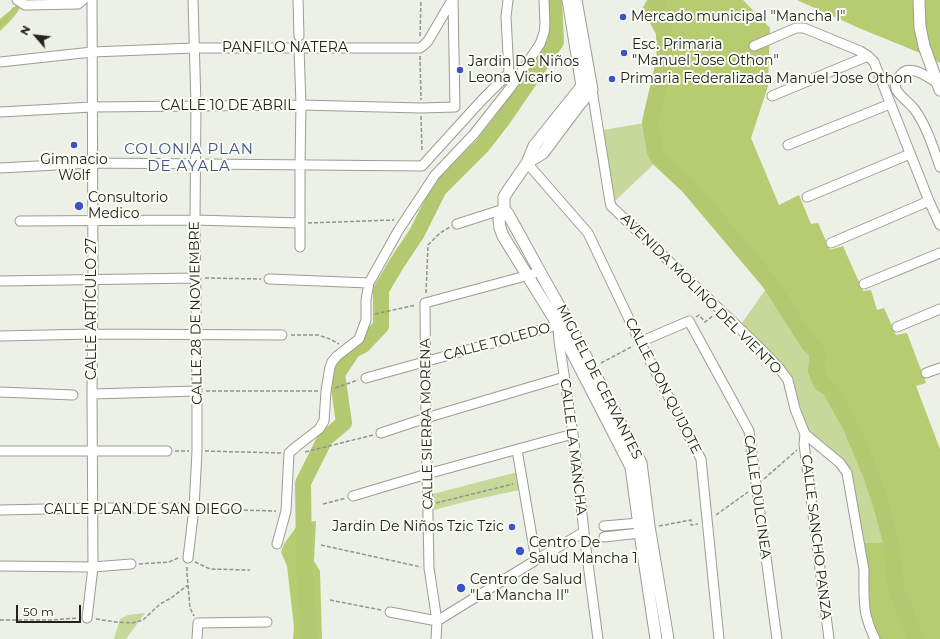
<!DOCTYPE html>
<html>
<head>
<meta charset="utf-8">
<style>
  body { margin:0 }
  #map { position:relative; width:940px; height:639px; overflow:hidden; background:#edf0e6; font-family:Montserrat,sans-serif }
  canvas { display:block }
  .north { position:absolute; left:16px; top:16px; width:40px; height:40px; -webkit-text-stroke:3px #fafdf3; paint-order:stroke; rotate:298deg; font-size:11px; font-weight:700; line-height:16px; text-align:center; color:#22231f }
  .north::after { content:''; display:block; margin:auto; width:14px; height:18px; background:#22231f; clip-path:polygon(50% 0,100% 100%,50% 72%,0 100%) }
  .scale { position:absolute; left:16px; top:605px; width:65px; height:18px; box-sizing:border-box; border:2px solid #22231f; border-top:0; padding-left:5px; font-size:12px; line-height:14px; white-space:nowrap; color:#22231f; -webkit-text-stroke:3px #fafdf3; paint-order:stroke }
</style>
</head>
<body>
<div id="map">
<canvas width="940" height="639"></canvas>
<div class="north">N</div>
<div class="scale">50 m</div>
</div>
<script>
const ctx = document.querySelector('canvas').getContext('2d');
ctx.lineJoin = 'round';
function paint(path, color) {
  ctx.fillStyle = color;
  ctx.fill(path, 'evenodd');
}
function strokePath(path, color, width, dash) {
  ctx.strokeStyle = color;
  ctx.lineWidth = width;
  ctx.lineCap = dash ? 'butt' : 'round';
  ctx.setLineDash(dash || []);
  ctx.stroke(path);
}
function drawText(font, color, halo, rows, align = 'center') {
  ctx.font = font + ' Montserrat,sans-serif';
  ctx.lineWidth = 4;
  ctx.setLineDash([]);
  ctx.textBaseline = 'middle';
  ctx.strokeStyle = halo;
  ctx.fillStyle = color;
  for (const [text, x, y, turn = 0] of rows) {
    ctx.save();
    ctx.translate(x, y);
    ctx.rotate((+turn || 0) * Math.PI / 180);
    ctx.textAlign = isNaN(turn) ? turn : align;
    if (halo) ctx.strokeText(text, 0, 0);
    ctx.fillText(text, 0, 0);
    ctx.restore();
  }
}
const green = new Path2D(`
  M650,122L655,152L659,159L614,202L603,130Z
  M770,283L808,343L818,353L816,371L821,383L830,389L851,427L871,475L882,508L891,542L861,543L848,468L807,430L790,375L742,323Z
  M521,471L524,489L468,501L434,510L433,494Z
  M145,613L126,639H114L120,619L128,615Z`);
const forest = new Path2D(`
  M23,0H26L13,18L0,31V19Z
  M647,0H743L770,28L768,86L751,138L779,205L799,195L811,224L818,223L830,250L843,246L863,291L871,290L877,310L884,308L896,335L907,333L926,383L916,386L940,449V639H880L870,613L868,564L861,543L891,542L882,508L871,475L830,389L821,383L816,371L818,353L808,343L770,283L691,189L659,159L655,152L650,122L657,71L656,34L642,9Z
  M797,0H940V63L920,53L859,28Z
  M316,521L314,561L320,571L322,639H293L294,627L287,566L281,552L284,544L299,523Z`);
const stream = new Path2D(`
  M0,26L14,8`);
const river = new Path2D(`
  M656,0L664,28L665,57L650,122L655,152L659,159L689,187L770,283L808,343L818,353L816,371L821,383L830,389L851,427L871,475L882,508L891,542L896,588L916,639
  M309,639L304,557L303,483L325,439L344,423L337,374L353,350L363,345L381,326V290L397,263L417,233L439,189L482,146L503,119L556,42L554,0`);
const path = new Path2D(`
  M420,36L421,0
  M420,56L421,100
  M421,116L422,152
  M308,223L394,220
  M205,278L261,279
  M426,293L428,245L440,233L450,227
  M375,314L416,305
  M696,317L699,315L705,322L714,315
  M291,335H318L330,339L339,344
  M601,363L633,346
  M335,388L358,380
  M206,391H318
  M175,451H189
  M205,451L281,453
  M305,452L373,435
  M764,479L797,450
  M436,503L513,484
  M323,504L346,498
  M202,509L276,511
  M716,515L748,492
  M659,526L691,520V525L698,524
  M321,545L421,567
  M195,562L210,569L250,570
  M139,564L169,562L178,558
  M187,567V574L190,608L194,616
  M330,600L381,610
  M96,619L116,622L132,623L143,620L160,604L171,598L188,585
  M0,620H51L78,618`);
const minor = new Path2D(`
  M17,0L25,5L78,4L83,0
  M298,0L299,36
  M508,0L506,17L509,73L510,79
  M754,46L796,28H804L860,51L868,56L874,62L929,201L940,225
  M299,48L301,105L300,165V247
  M0,62L92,52L194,48H420L424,45L428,41L452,0
  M936,82C926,76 908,62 899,77C896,80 895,85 896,89C899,96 910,103 915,110C927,127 933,147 940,167
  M587,88L592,90L610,202L611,206L733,322L762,350L779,368L788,380L795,409L805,434L840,463L847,473L864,570C864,585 863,600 866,615C868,623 871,631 875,639
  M772,96L868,56
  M0,112L92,107L301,105L421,108L455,107L453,0
  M788,145L890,104
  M527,163L588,233L640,342L701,459L719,639
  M0,168L93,163L422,166L481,101L509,73
  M807,197L910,154
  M20,221L195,220L300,223
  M457,224L504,209
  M831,243L929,201
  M269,279L369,283
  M0,281L196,278
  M864,284L940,253
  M897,327L940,309
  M0,336L93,334L282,335
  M640,342L689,321L749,431L777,639
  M926,373L940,368
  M366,378L558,325L559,341L573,434L585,541L598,639
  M0,392L73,395
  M92,394L197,391
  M381,433L426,418L564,377
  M805,434L804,444L829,639
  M517,450L536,560
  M0,451H167
  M353,496L427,474L573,434
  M0,510L93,508H194
  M604,526L639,523
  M604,537L640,533
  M277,544L286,511L289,453L297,446L319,429L324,421L326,391L330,367L332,362L337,356L359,339L366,320V300L369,283L398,231L435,175L474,134L511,87L540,44L544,33L545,24L544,0
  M188,558L194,508L197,451V391L195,220L196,105L193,0
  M0,566L93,567L131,564
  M390,612L437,621L536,560L584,532
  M87,618L93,567L92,394L93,279L92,0
  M197,639L198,623L267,622
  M436,639L437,621L429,568L426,418L425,303L533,274`);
const major = new Path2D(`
  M568,0L582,86L534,146L527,163L509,189L504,197V209L499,220L500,228L503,236L558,325L631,467L640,533L656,639
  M919,0L920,27L924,46L940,90
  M527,163L543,153L579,105L592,90L576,0
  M504,209L508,214L517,230L540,272L566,318L641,463L649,526L668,639`);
const markers = [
  [623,17,4,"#3b53c6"],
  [624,53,4,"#3b53c6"],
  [460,70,4,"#3b53c6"],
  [612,79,4,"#3b53c6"],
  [74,145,4,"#3b53c6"],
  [79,206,5,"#3b53c6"],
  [512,527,4,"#3b53c6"],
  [520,551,5,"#3b53c6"],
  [461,588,5,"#3b53c6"]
];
const poiNames = [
  ["Mercado municipal \"Mancha I\"",631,17],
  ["Esc. Primaria",632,45],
  ["\"Manuel Jose Othon\"",632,61],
  ["Jardin De Niños",468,62],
  ["Leona Vicario",468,78],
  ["Primaria Federalizada Manuel Jose Othon",620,79],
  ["Gimnacio",74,160,"center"],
  ["Wolf",74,176,"center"],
  ["Consultorio",88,198],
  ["Medico",88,214],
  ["Jardin De Niños Tzic Tzic",504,527,"right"],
  ["Centro De",529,543],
  ["Salud Mancha 1",529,559],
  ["Centro de Salud",470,580],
  ["\"La Mancha II\"",470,596]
];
const streetNames = [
  ["PANFILO NATERA",285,48],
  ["CALLE 10 DE ABRIL",228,106],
  ["AVENIDA MOLINO DEL VIENTO",701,294,45],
  ["CALLE ARTÍCULO 27",92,309,-90],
  ["CALLE 28 DE NOVIEMBRE",196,313,-91],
  ["CALLE TOLEDO",497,342,-15],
  ["MIGUEL DE CERVANTES",599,382,63],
  ["CALLE DON QUIJOTE",663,386,63],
  ["CALLE SIERRA MORENA",427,424,-91],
  ["CALLE LA MANCHA",573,447,83],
  ["CALLE DULCINEA",757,497,82],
  ["CALLE PLAN DE SAN DIEGO",143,510],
  ["CALLE SANCHO PANZA",816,537,83]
];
const neighbourhoodNames = [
  ["COLONIA PLAN",189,150],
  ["DE AYALA",189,167]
];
paint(green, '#c8d79a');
paint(forest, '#b7cb71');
strokePath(stream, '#b4c86f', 2.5);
strokePath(river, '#b4c86f', 16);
strokePath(minor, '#9b9d94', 11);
strokePath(major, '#9b9d94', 13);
strokePath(path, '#91938c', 1.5, [4, 2]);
strokePath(minor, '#fff', 9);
strokePath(major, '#fff', 11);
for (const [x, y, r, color] of markers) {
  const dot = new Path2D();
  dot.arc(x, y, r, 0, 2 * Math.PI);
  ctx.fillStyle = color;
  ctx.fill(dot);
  strokePath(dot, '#fafdf3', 1.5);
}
drawText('14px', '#22231f', '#fafdf3', poiNames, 'left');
drawText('14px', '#22231f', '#fafdf3', streetNames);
ctx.letterSpacing = '1px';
drawText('15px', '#40528d', '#fafdf3', neighbourhoodNames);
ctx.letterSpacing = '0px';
</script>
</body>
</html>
